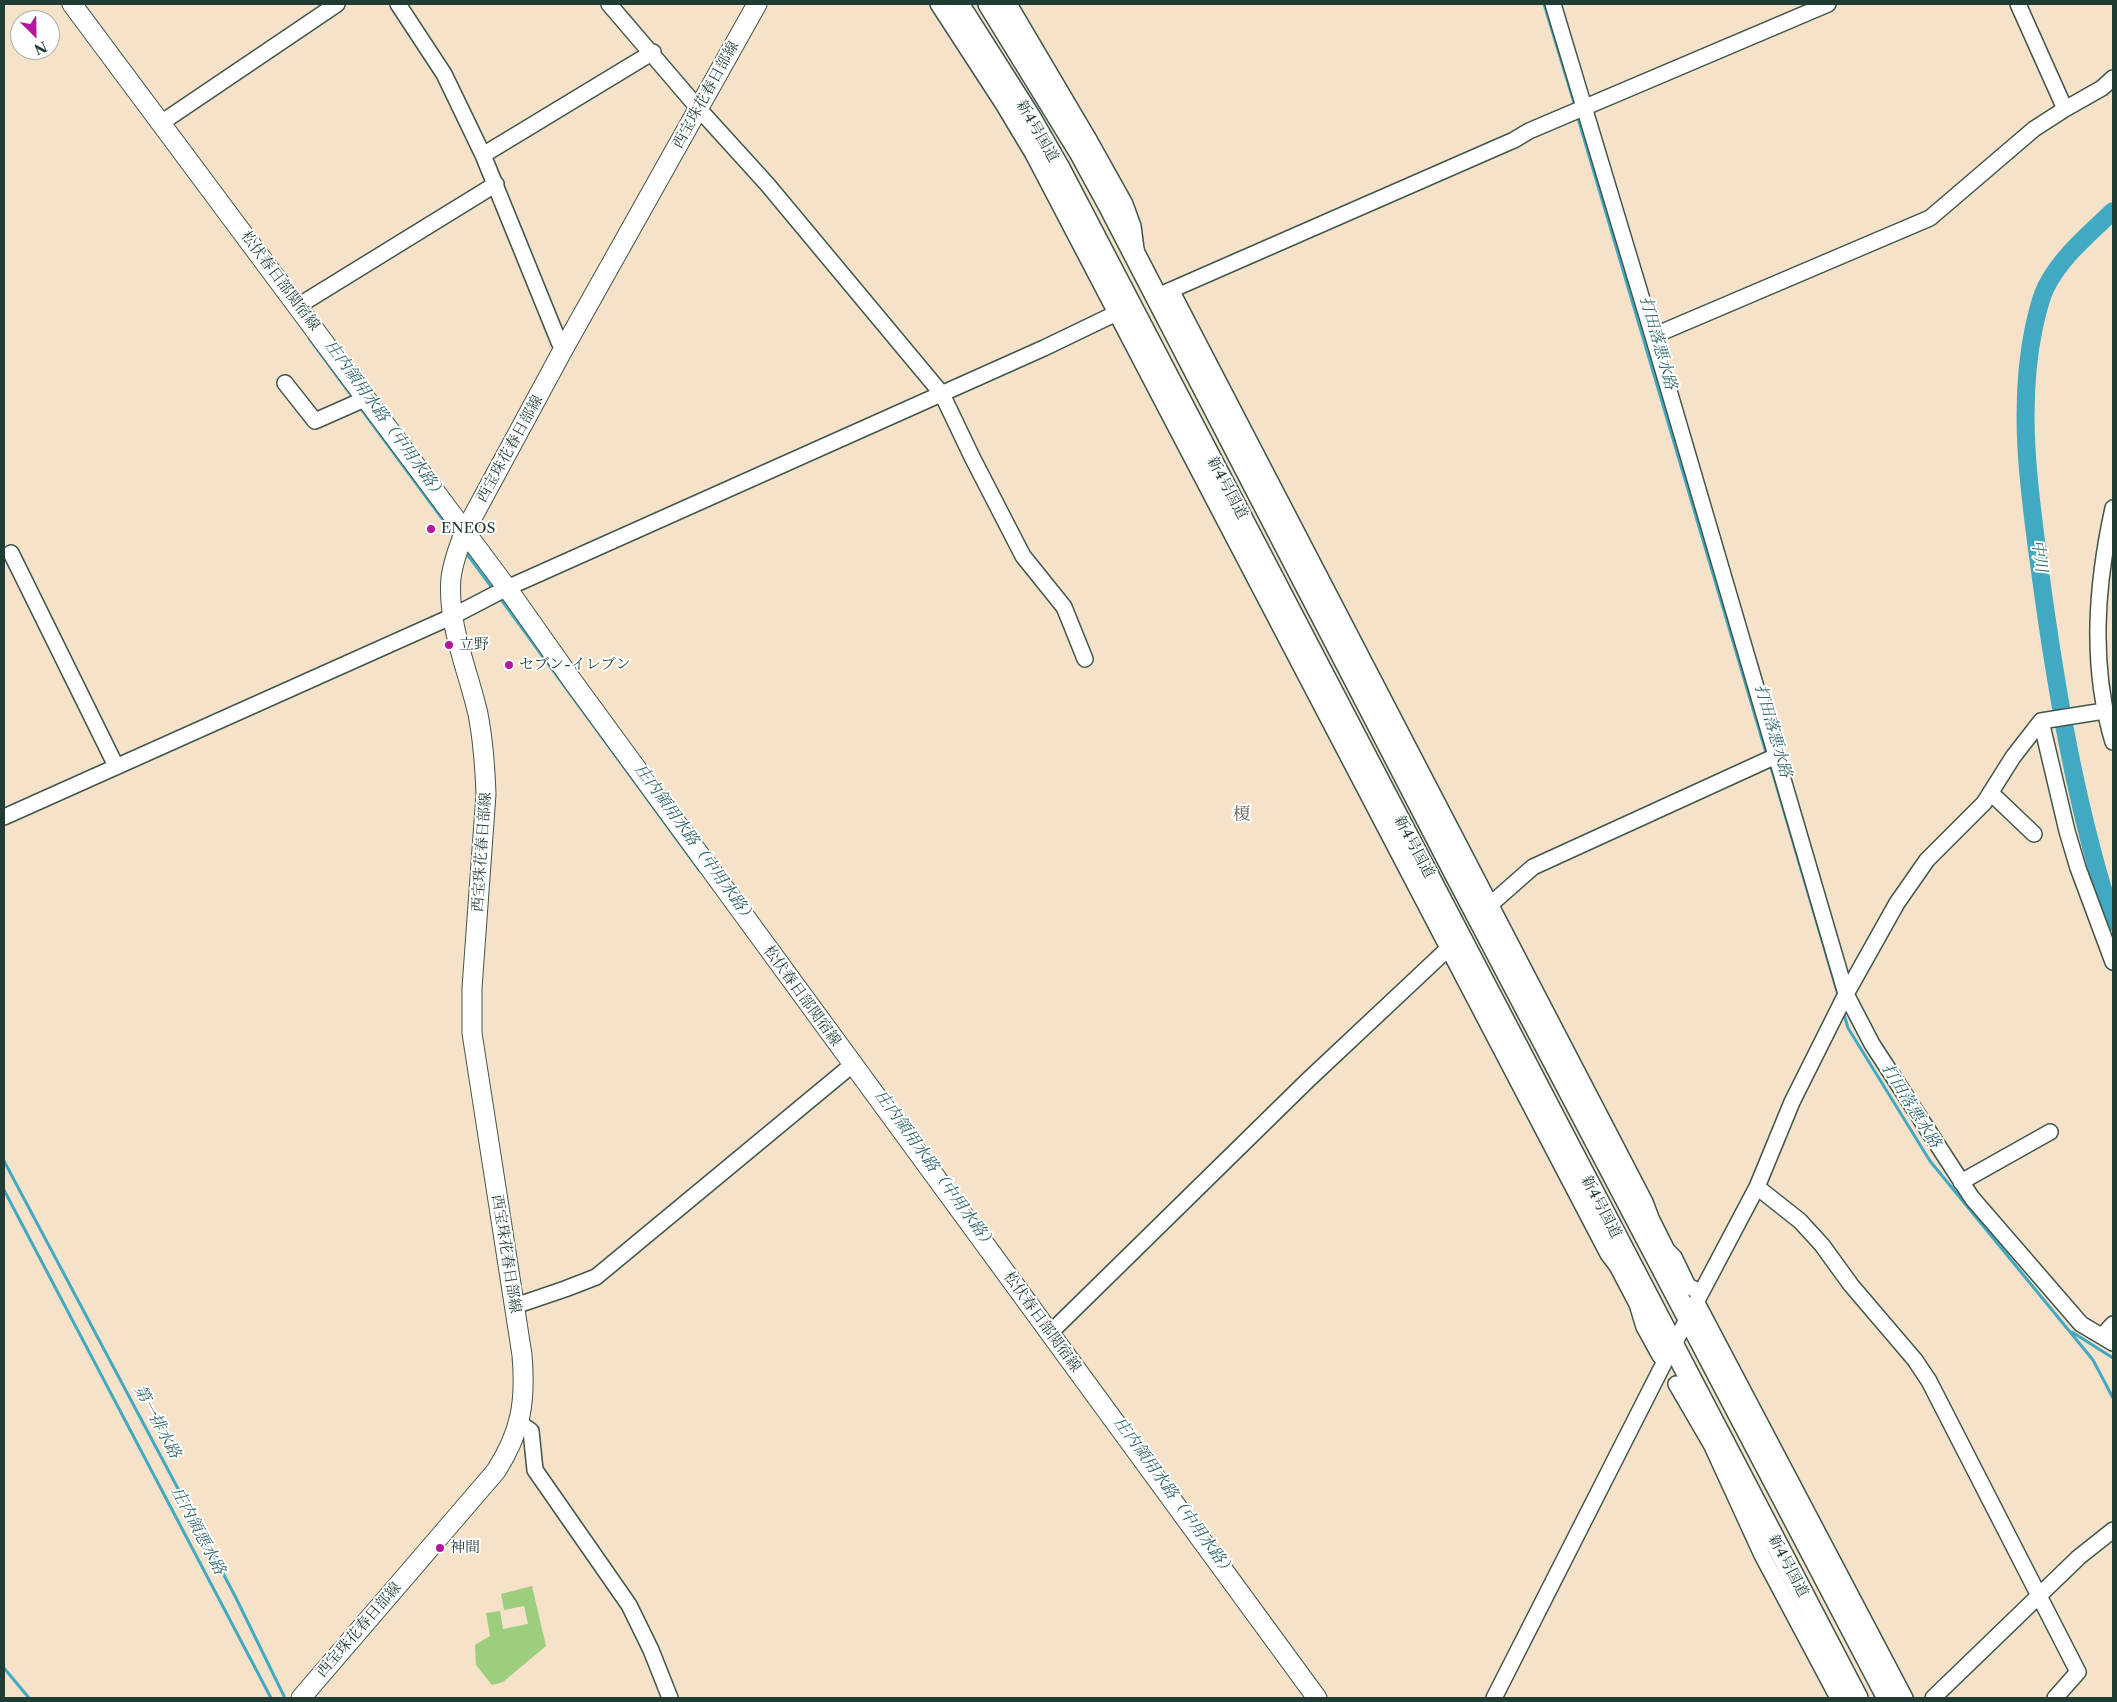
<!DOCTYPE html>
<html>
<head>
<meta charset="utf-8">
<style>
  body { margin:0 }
  #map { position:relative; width:2117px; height:1702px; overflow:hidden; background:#f5e2c9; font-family:"Libre Caslon Text",serif }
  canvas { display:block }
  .frame { position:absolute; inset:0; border:5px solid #1f3d34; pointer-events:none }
  .north { position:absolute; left:10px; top:10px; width:50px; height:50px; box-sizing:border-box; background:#fff; border:1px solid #a5b1ae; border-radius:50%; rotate:157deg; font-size:14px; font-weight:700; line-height:20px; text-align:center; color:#1f3d34 }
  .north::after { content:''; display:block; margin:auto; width:18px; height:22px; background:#b5179e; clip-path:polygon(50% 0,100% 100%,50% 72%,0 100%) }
</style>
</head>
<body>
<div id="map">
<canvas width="2117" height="1702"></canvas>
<div class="frame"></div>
<div class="north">N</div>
</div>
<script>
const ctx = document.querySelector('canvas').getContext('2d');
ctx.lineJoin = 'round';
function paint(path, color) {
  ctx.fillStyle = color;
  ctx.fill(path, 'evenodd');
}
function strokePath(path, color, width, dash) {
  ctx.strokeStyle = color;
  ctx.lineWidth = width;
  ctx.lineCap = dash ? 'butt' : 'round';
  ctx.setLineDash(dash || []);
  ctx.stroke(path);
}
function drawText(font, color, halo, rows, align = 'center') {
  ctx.font = font + ' "Libre Caslon Text","Noto Serif JP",serif';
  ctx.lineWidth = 4;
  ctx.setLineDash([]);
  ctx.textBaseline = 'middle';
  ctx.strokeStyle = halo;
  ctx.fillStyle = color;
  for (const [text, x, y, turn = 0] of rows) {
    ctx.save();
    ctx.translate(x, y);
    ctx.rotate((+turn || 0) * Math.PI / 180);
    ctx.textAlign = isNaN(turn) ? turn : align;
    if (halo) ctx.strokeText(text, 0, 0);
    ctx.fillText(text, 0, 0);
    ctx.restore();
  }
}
const green = new Path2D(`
  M532,1586L546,1646L503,1682L492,1685L476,1665L475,1645L490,1636L486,1613L500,1611L503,1629L528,1624L524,1606L504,1610L501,1594Z`);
const stream = new Path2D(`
  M1544,4L1575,106
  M1577,115L1767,756
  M309,338L354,399
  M359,406L455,536
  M464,550L493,589
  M500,598L700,871
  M1770,764L1839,998
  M1843,1011L1848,1028L1930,1161L2093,1360L2113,1398
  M4,1161L235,1596L284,1696
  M4,1190L271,1698
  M2072,1332L2113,1358
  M4,1668L29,1698`);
const river = new Path2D(`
  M2113,211C2089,234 2061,257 2046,287C2040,299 2037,314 2034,327C2017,407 2029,491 2040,571C2056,690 2076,808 2113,922`);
const minor = new Path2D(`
  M398,4L444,74L483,155L559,342L564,348
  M609,4L698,108L767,184L942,394L972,457L1023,556L1064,607L1085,659
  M938,4L1003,104L1033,154L1608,1254L1617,1266L1637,1304L1644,1327L1660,1356
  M1009,4L1087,136L1125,204L1133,226L1136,249
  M1553,4L1653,336L1846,994L1872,1044L1972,1198L2081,1324L2113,1343
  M2065,109L2102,88L2113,78
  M161,123L337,4
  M483,155L653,52
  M1171,290L1645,1202L1651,1218L1667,1250L1674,1257L1688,1286L1694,1289
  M1162,294L1514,140L1529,131L1828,4
  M298,306L496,184
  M1653,336L1930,218L2034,129L2065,109L2018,4
  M285,383L315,421L367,398
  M2113,508C2096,586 2090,665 2113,742
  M11,553L116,766
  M2041,721L2067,831L2078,868L2113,962
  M1991,793L2034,834
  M4,817L453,616L507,588L1044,348L1125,309
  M1483,911L1533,867L1776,756
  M1961,1182L2050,1132
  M1757,1187L1800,1221L1822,1245L1851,1285L1915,1360L1929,1381L2078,1672L2055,1698
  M1697,1303L1905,1698
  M515,1306L565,1289L596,1277L852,1065
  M1050,1333L1307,1081L1454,943
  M2102,1336L2113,1324
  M1676,1384L1712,1446L1762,1555L1838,1698
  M520,1423L531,1431L535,1470L629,1605L651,1650L670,1698
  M1494,1698L1664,1363L1757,1187L1792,1102L1846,994L1897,903L1927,860L1984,803L2013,757L2041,721L2104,711
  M1933,1698L2079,1557L2113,1530`);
const major = new Path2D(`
  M72,4L507,588L574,683L1317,1698
  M301,1698L496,1471C521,1432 526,1402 522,1355L472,1033V988L486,794C485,767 483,740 478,714C468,670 447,624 451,578C453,562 459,546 465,531L564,348L757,4`);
const highway = new Path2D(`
  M958,4L1029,116L1060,170L1857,1698
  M989,4L1080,152L1110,207L1456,875L1888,1698`);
const markers = [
  [431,529,5,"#b5179e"],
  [449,645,5,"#b5179e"],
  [509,665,5,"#b5179e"],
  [440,1548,5,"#b5179e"]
];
const streetNames = [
  ["西宝珠花春日部線",706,95,-61],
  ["新4号国道",1037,131,60],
  ["松伏春日部関宿線",280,281,53],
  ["西宝珠花春日部線",510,449,-61],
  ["新4号国道",1227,488,62],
  ["新4号国道",1414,847,62],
  ["西宝珠花春日部線",482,852,-86],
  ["松伏春日部関宿線",802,996,54],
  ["新4号国道",1601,1207,62],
  ["西宝珠花春日部線",506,1254,81],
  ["松伏春日部関宿線",1042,1322,54],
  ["新4号国道",1788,1566,62],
  ["西宝珠花春日部線",359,1630,-49]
];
const poiNames = [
  ["ENEOS",441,529],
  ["立野",459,645],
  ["セブン-イレブン",519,665],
  ["神間",450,1548]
];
const waterNames = [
  ["打田落悪水路",1658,343,74],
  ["庄内領用水路（中用水路）",385,420,54],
  ["中川",2039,556,82],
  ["打田落悪水路",1773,731,74],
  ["庄内領用水路（中用水路）",695,844,54],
  ["打田落悪水路",1911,1106,58],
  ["庄内領用水路（中用水路）",935,1170,54],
  ["第一排水路",157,1422,62],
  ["庄内領用水路（中用水路）",1174,1497,54],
  ["庄内領悪水路",198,1531,62]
];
const quarterNames = [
  ["榎",1242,815]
];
paint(green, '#9dce7e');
strokePath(stream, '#42a9c2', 3);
strokePath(river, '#42a9c2', 18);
strokePath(minor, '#3f564a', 18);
strokePath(major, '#3f564a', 21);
strokePath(highway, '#3f564a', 24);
strokePath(minor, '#fff', 15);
strokePath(major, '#fff', 19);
strokePath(highway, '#fff', 21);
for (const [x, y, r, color] of markers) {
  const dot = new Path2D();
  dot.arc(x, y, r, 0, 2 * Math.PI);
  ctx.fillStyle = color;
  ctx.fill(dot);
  strokePath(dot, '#fff', 2);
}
drawText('15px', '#1f3d34', '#fff', streetNames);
drawText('15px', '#1f3d34', '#fff', poiNames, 'left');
drawText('italic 16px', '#2b6366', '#fff', waterNames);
drawText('18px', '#68655e', '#fff', quarterNames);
</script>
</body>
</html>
